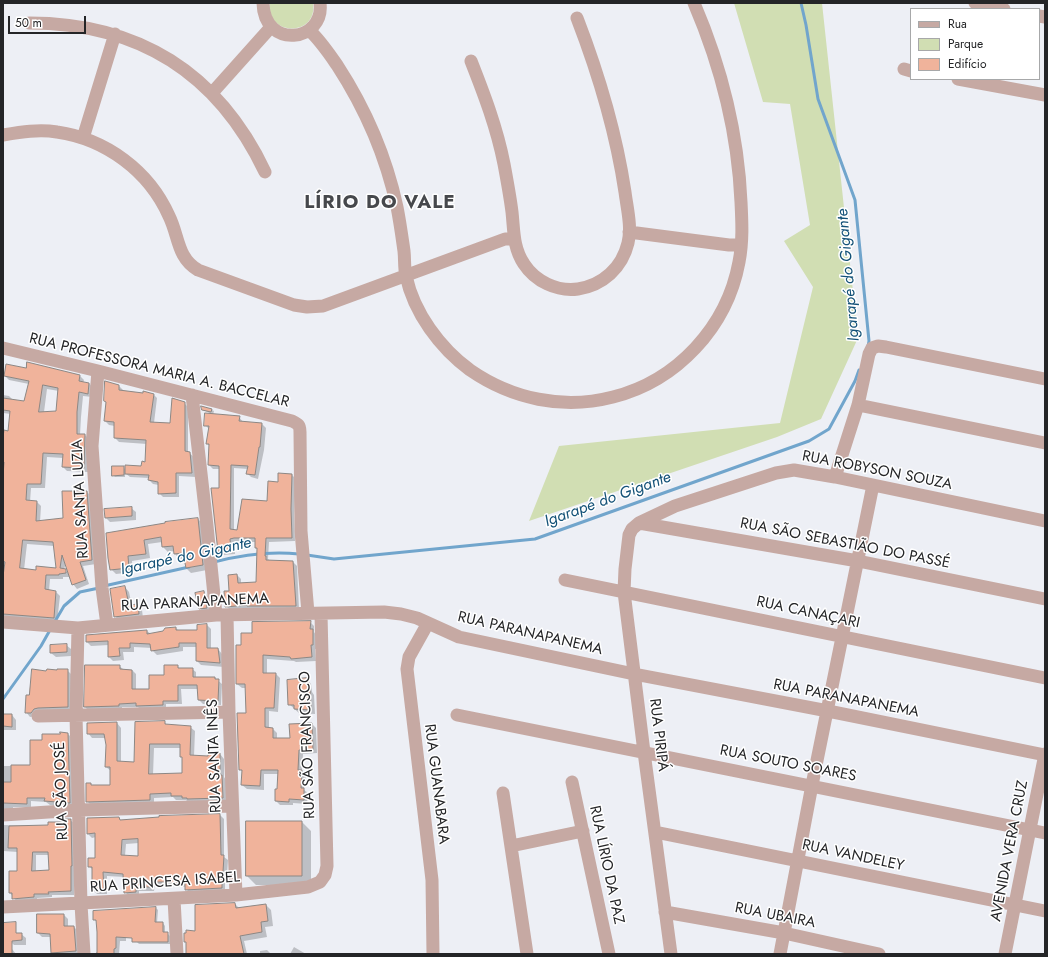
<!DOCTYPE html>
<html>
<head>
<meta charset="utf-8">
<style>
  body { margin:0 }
  #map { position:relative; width:1048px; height:957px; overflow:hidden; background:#edeff5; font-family:Jost,sans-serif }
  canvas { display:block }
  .frame { position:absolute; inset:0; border:4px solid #242527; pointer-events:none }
  .legend { position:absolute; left:910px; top:8px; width:130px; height:72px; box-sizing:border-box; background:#fff; border:1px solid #a7a8a9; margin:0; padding:5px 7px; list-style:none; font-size:12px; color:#242527 }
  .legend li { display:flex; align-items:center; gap:8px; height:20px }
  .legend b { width:20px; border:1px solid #a7a8a9 }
  .scale { position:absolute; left:8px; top:16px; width:78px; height:18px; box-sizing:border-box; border:2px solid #242527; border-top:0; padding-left:5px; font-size:12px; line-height:14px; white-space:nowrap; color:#242527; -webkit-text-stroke:3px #fff; paint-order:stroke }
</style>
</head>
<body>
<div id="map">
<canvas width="1048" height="957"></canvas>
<div class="frame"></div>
<ul class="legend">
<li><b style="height:5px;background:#c6a9a3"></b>Rua</li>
<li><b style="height:11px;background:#d1deb3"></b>Parque</li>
<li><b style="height:11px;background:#f0b39b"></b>Edifício</li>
</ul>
<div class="scale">50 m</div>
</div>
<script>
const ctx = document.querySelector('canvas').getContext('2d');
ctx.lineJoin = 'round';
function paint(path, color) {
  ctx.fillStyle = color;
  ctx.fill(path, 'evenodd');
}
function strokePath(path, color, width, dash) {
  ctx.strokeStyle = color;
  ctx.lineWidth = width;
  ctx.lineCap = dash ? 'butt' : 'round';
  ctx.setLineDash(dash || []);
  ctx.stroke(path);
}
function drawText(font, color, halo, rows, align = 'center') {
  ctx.font = font + ' Jost,sans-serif';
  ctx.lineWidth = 3;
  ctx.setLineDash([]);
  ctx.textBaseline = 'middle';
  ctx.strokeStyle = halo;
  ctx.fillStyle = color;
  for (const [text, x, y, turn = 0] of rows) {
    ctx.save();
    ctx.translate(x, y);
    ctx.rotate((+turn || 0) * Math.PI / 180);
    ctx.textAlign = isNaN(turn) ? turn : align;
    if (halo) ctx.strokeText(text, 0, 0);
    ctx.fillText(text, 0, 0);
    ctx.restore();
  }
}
const green = new Path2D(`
  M270,3H313C318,37 266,37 270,3Z
  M734,3H822L858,338L821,419L777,437L529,521L559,446L780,423L813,287L784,241L810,225L790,104L763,102Z`);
const shadow = new Path2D(`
  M27,370L80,376L84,380L83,383H89L93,388L92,397L83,396L81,417L80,435H85L89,439L88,472L67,471L63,467V458L47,457L45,488H31L30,502H37L41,506L40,522L64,519L87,492L91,496L96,564L83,566L89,584L77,589L73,584L70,577H63V579H50L49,591L56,592L60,596L57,622L3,618V584L6,565L3,564V485L5,466L3,465V453L9,432L11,414L3,413V395L9,396L13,400L24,402L29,384L9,380L5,376ZM47,389L59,391L57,412H44ZM27,544L54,546L57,569L37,571L24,570ZM66,562L69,573L64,570Z
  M119,386L123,390V392L153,394L157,398L154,423L171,424L184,403L188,407V452L194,457L196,477L179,476V497H163L159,493V485L153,484L149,480V478L130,477L125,473V477H115L113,475L123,467L126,470L142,467L146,463L147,444L119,442L115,438V426L109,425L105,421L107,403L105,401Z
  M203,409L212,410L214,411L213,415L239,417L243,422L262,424L266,428L264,450L258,479L251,477L247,473L248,469L234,468V530L238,531L268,502L278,483L279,474L292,475L296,479L294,514L295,541L269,542L268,559L270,561L293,562L297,566L299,609L230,610L226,606L230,592L237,575L241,579V584L257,583L258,550L256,548V542H234L235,554L223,555L219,551L220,469H213L209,465L210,446L207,444L209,429L205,425L212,414L205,411Z
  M131,508L136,512V520L110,522L106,518Z
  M198,519L203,524L207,570L191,573L186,568L185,558L180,559L175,554V551L168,552L163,547L162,542L148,544L150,558L132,561L133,572L116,574L111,569L107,534Z
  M125,587L129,592L132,606L138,605L142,610L143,618L119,621L115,616Z
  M203,592L208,596L211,612L204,613L200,608Z
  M310,622L314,626V632L316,635V649H315L316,661L296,662L294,661L267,659V674H276L280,678L278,712L269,711V728L273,729L277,733V739H291L312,724L316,728L317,753L303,754L302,771L306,775L304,790L308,793L307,804L293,803V805H280L276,801L278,790L279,774H264V790L247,789L242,785L243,772L240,769L247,714L246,688H242L237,684L242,646L253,634Z
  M207,625L211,629V649H218L222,654L224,667L201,665L197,661V647H183V651L157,655L152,650V648L134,647V652H123L124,660L113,661L109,657V645L91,646L87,642V636L147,631L151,634L176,628L179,631H198Z
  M66,645L71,649V656L56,657L51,653Z
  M119,666L123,669L132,670L136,674V690H150L177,666L180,669H192L196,672V678H215L222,684L221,705L203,704L199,700L198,689H181L182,704H166V709H140L138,707H122V710L89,711L85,707Z
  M67,670L72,675V711L30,717L26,712L29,696L47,672Z
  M307,679L311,684L312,692L314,695L315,714L299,713L289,704Z
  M3,715H12L16,720V730H4L3,750Z
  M164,722L167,725L190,727L195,731L194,756L209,757L220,754L224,759V777L226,780L227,802H188L186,800H176L173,797L154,798V804L92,806L87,801L91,784L92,786H111V771L106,767V738H92L88,733V724L117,723L121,728V762L135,763ZM154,748H181V756L183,758V774L153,775Z
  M68,734L72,738L74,806L50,805L46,802L31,801V807H13V810L3,811V766H31L43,741Z
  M220,815L224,819V857L228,860L227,875H225V891L190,893L186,889V887L155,885L154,891H139V896H129L125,892V877L107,876V894H97L93,890V870L89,866L96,859V837L92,838L88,834L119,818L121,821ZM139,843V857L125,856L126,844Z
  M70,820L74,823V895H52V897L37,898V901L17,902L10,893L18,872V852L3,851V825L49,826L66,823ZM36,855H49L50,871H36Z
  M302,822L311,831V885H256L247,876Z
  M235,904L239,908L266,905L271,910L273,926L265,927L267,937L244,941L247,954H224L190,946L185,941L196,932Z
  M156,908L158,910L157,923H163L165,926V933H167L170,936V944H139L136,941L126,914V941H120L119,954H96V952H98L97,922L94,919Z
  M64,915L68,919V927H74L78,931L79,954H51V937H42L38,933Z
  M21,934L26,938V945H14L10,941Z
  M294,947L306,954H290Z
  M12,949L16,954H4Z
  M267,950L271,954H260V951Z`);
const stream = new Path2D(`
  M801,3L806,25L818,99L855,200L869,341L868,346
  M307,555L334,559L535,539L809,441L829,429L855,381L859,370
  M214,562C241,555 271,551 299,554
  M104,586L189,567
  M54,623L64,606L80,592L99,588
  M3,699L41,646L50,630`);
const building = new Path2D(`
  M27,362L80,375L79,381L89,383L88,394L79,392L77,412V434H85L84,468L62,467L63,454L43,453L41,484H27L26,500L37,501L36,521L63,518L62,491H87L92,560L80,562L86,580L72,585L62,555L60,568L66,569V573L59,574V575H46L45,589L56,591L54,618L3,614V576L5,562L3,561V476L4,462H3V437L4,430L8,431L10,411L3,410V398L24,401L29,381L4,376L6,364L26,368ZM43,385L58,388L56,411L39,412ZM23,540L53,542L56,568L36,566V570L20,568Z
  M105,381L119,385V390L143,393V391L154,394L150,422L170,423L172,398L185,402V451L190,452L192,473H176V493L158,494V482L148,480L149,475L125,474V465L141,466L142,461L145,462L146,440L114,438V422L104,421L106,402L104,401Z
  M201,406L212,409L211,412L202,410Z
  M205,413L240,416L239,421L262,423L260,447H259L255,475L246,474L248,466L231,465L230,529L237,530L242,499L267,501L268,481L278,482V473L292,474L291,509L292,538H266L265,556H266V560L293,561L296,606H247V605L225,607L224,591H229L228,575L237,574L238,583L256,582L257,548H255V538H234L230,539L231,551L218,552L211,488H219V466L208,465L209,444H206L209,426H204Z
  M112,466H124V475L112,476Z
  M132,507V516L105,518L104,509Z
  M198,518L203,565L186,568L183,553L174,554L173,546L162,547L161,537L144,540L146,554L128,556L129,568L110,570L108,558L106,533L165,523V522Z
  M125,586L129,605L138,604L139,614L114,617L110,589Z
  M204,591L207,608L199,609L195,593Z
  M311,621L310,629H313V645H311L312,657L291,659L290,657L263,655V673H276L274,708H265V727L273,728V738H290L289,724L312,723L313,750H299L298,770H302L301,788H304V800L289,799V802L275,801V789H277L278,770H261L260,786L241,785L242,770H239L237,713H246L245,684H236V645H241V633H252V622Z
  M207,624V648H218L220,663L196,661V643H179V647L151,651L150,644L130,643V648H119L120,656L108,657V641L86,642V635L147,630V634L163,631L165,628L176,627V630H197V625Z
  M67,644V652L50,653V645Z
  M85,665H120V669L132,670V689H149V675H164V665H178V668H193V677H215V679H219L218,701L198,700L197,685H178V701H163V705L136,706V703L119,704V706L84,707Z
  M32,669L46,671L47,669L57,670V669H68V707L38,708L34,709L31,713H25L26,695H29Z
  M307,678L308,689H310L311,710L294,709V705H288L287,680Z
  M3,714H12V727L3,726Z
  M165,721V724L191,726L190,755L208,756V753H220V775H222L223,798L187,799V798H182V796H171V793L150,794V800L86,802V783H91V785H110V767H105L106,745L104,734H87V723L117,722V761L134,762L135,722ZM150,744H180V757H182V773L149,774Z
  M60,732L68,733L70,803L44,801L45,798H27V804L3,803V782H11V765H30V740H42V734H60Z
  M220,814L221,855H224L223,872H222V888L185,890V883H170V882H151V887H136V892L124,893L123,874L103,872L104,890H92V867H88V858H95V833L87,834V818L119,817L120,820L159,817V816ZM138,839V856L121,855L122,840Z
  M65,819H71L72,866H71V891L48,892L49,894H34V897L12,899V893H9V871H17V848H8L9,826L48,825V822H65ZM33,852H48L49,870L32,871Z
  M246,821H302V876H246Z
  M235,903L236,908L266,904L268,921L261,922L262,932L240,936L244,954H186V942H184V933H186V930L195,931V905Z
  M156,907L155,922H163V932H168V942H132V938L116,937V948L114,949V954H97V932L96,920H93V911Z
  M37,914H64V926H74L76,951L51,953L50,934L37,933Z
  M16,922V933H22V940L12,941V954H3V923Z`);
const minor = new Path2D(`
  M263,3C264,50 325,42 320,3
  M975,3L1004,9
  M1039,16L1045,17
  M29,23C138,23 218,73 265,172
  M309,30C320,40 328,52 337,65C365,108 386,156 397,207C400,222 402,237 404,251C405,260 404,268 406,276C414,313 440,348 470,370C512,399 563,410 613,397C677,381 727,327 739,262C743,242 742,222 741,202C738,133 721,66 694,3
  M471,61C484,94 497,128 504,164C507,180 510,196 512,212C514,230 513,248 524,264C535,281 557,292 578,289C603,285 622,268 628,243C632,227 627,208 625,192C616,132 599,75 577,18
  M904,69L911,71
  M958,79L1045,95
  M212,93L271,27
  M3,135C21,132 39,129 57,132C106,139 149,171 169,216C179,236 177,258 198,270L294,305L307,307L323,306L505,239H514
  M83,138L115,34
  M629,232L729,245H741
  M3,348L98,371L292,421C298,424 300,425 300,432L301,531L308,613
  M98,371L92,446L102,588L107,625
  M192,395L207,526L216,615
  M858,405L1045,443
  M835,477L858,405L869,354L872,348L878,346L886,347L1045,379
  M639,523L858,561L1045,599
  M565,580L1045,678
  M227,615L229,712L236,895
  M3,622L78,628L216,615L384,612L401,614L417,618L459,637L634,674L828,711L1045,755
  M428,623L409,657L407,669L432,880L433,954
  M78,628L76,716L81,904L84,954
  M457,715L1045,833
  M38,716L229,712
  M572,782L609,954
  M503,793L527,954
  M3,815L79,810L232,806
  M655,832L1045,911
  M511,846L583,831
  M174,899L177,954
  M3,907L236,895L308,887L320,882L325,875L327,866L321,614
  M665,912L784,933L879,954
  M671,954L644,752L624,592L625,569L629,535L632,529L639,523L675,506L776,473L794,470L835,477L1045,521
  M780,954L812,785L873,485
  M1005,954L1045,754`);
const streetNames = [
  ["RUA PROFESSORA MARIA A. BACCELAR",159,371,14],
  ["RUA ROBYSON SOUZA",877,471,11],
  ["RUA SANTA LUZIA",81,499,-93],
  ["RUA SÃO SEBASTIÃO DO PASSÉ",845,544,11],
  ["RUA PARANAPANEMA",195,603,-3],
  ["RUA CANAÇARI",808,613,12],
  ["RUA PARANAPANEMA",530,634,13],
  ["RUA PARANAPANEMA",846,699,11],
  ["RUA PIRIPÁ",658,735,83],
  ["RUA SÃO FRANCISCO",308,745,-92],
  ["RUA SANTA INÊS",215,756,-92],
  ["RUA SOUTO SOARES",788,764,11],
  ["RUA GUANABARA",436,784,83],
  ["RUA SÃO JOSÉ",62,791,-92],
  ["AVENIDA VERA CRUZ",1010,851,-79],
  ["RUA VANDELEY",853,856,12],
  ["RUA LÍRIO DA PAZ",606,865,78],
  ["RUA PRINCESA ISABEL",165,883,-4],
  ["RUA UBAIRA",775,916,11]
];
const waterNames = [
  ["Igarapé do Gigante",849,275,-95],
  ["Igarapé do Gigante",608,500,-20],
  ["Igarapé do Gigante",186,557,-12]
];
const districtNames = [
  ["LÍRIO DO VALE",380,203]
];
paint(green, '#d1deb3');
paint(shadow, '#0003');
strokePath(stream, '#71a5cc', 3);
paint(building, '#f0b39b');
strokePath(building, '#8c8784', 1);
strokePath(minor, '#c6a9a3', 13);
drawText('15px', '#242527', '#fff', streetNames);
drawText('italic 16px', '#135177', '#fff', waterNames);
ctx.letterSpacing = '1px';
drawText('bold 19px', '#46484c', '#fff', districtNames);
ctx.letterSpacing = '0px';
</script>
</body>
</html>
